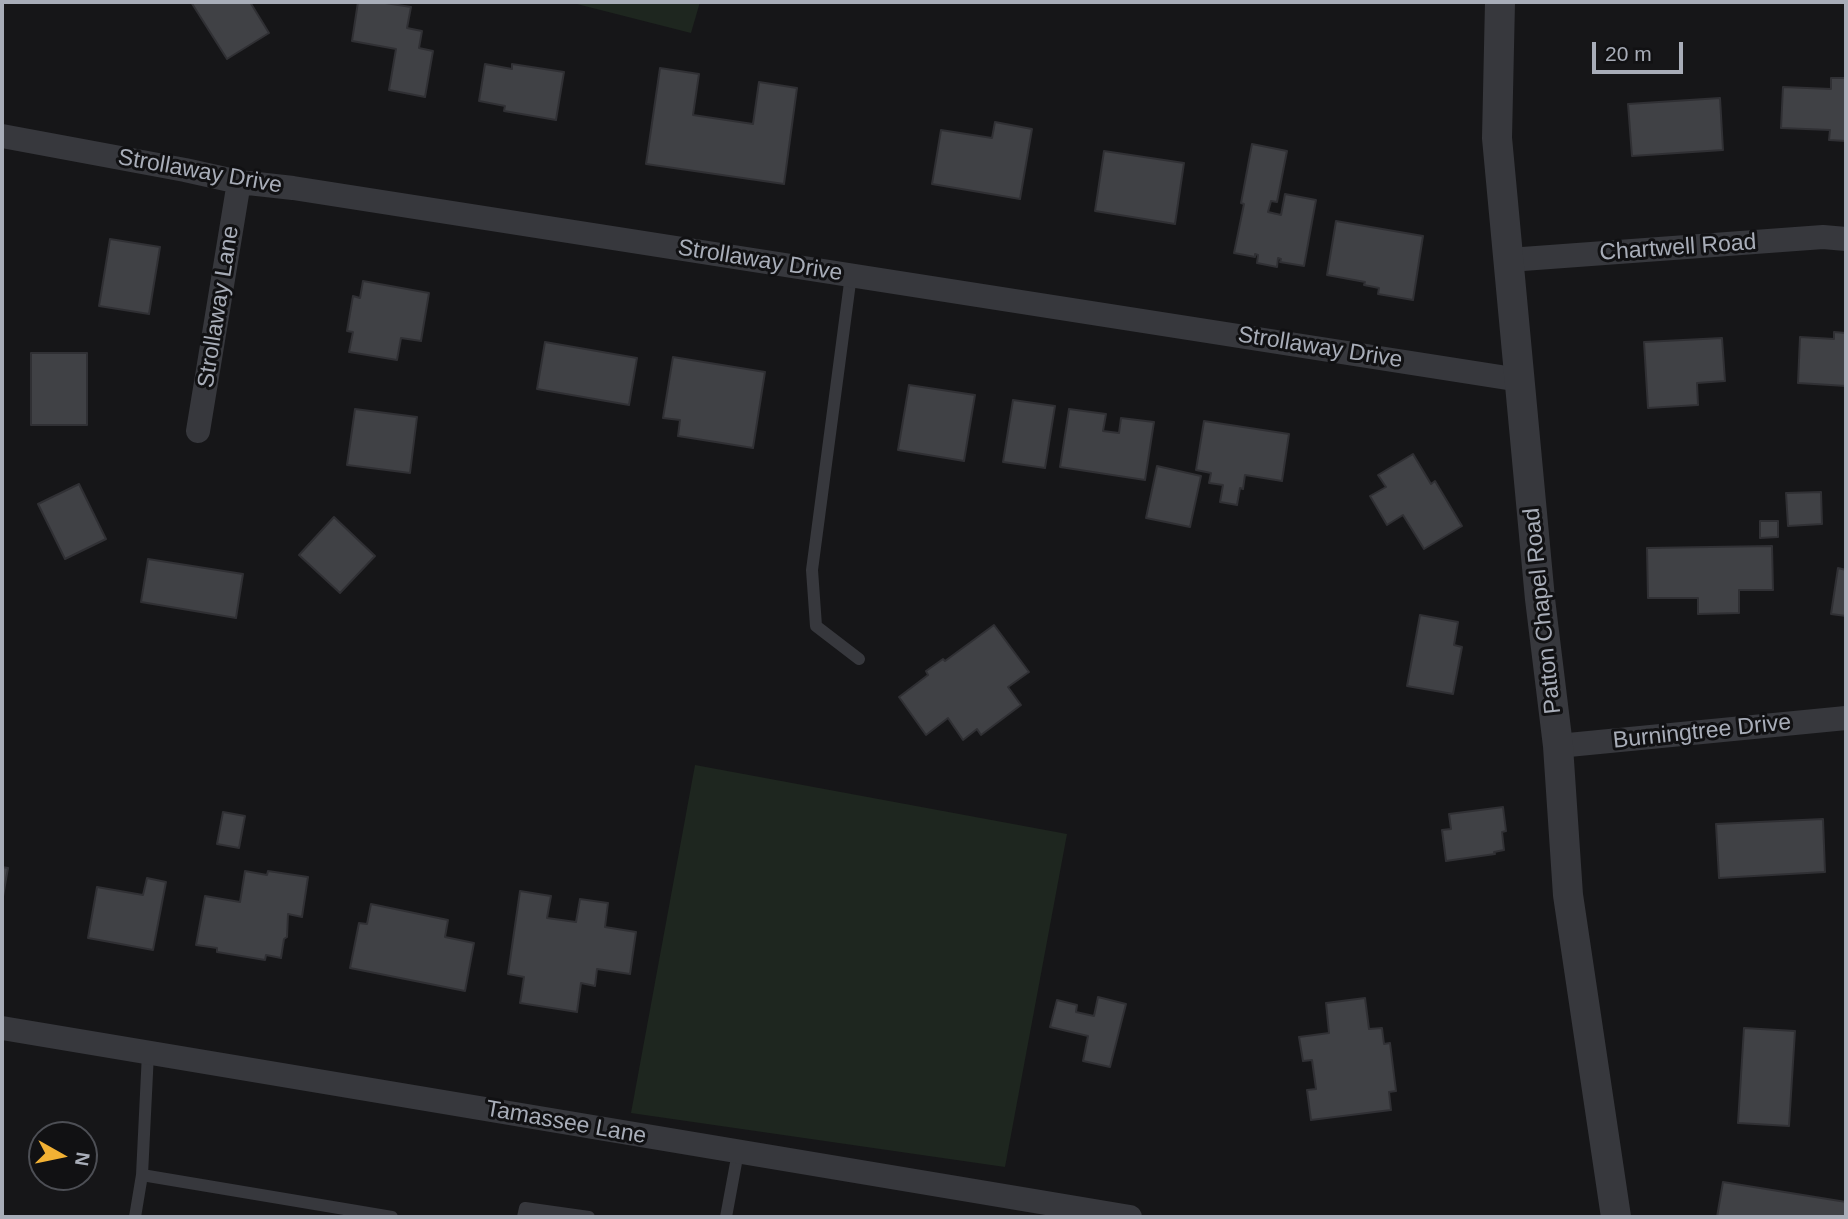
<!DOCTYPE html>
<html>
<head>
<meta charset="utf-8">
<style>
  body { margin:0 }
  #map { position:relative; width:1848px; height:1219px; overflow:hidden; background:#161618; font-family:Arial,sans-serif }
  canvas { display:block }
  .frame { position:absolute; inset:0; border:4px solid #a8adb8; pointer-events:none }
  .north { position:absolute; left:28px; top:1121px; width:70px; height:70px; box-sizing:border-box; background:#111113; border:2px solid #4d4f55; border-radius:50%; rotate:99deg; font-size:19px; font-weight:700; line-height:28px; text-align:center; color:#a8adb8 }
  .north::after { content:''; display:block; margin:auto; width:24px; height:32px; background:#f2b134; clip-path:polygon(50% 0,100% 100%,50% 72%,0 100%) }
  .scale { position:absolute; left:1592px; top:42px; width:91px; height:32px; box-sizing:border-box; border:4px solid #a8adb8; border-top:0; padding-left:9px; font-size:21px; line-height:24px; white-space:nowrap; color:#a8adb8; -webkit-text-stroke:5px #111113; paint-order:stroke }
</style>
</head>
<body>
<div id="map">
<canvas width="1848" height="1219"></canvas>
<div class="frame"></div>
<div class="north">N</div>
<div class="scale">20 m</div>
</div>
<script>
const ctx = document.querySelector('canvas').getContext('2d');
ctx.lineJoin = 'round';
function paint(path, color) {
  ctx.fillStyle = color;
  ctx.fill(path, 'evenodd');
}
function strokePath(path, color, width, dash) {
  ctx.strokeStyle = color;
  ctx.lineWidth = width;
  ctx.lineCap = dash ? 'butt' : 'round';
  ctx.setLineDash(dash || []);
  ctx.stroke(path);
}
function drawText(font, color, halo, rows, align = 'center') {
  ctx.font = font + ' Arial,sans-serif';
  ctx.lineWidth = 6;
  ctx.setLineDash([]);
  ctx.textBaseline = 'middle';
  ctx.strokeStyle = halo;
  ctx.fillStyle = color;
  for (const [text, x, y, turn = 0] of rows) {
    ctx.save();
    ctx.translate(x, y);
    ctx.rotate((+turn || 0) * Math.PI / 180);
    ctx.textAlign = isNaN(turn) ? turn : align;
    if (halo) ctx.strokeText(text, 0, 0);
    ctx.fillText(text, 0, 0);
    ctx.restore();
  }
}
const green = new Path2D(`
  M569,2H700L691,33Z
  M695,765L1067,834L1005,1167L631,1113Z`);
const building = new Path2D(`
  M191,2H250L269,33L227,59Z
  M358,2H379L411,7L407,28L422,31L419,48L433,51L425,97L389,90L396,49L352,41Z
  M485,64L512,69V64L564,72L556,120L504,111L505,106L479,101Z
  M660,68L699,74L693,115L753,124L759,82L797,88L784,184L646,164Z
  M1831,78H1846V141L1829,140L1830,130L1781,128L1783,87L1831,89Z
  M1720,98L1723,150L1632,156L1628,104Z
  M995,122L1032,129L1020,199L932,184L941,130L992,138Z
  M1252,144L1287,151L1277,202L1271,201L1268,212L1281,215L1285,194L1316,200L1304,266L1280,262L1281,259L1278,258L1277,267L1257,263L1258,255L1255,254V257L1234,253L1244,204L1241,203Z
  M1104,151L1184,163L1175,224L1095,211Z
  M1336,221L1423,236L1413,300L1378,294L1379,288L1364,285L1365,282L1327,275Z
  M110,239L160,247L149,314L99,306Z
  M363,281L429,293L421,341L401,338L397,360L349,352L353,332L347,331L353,296L360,298Z
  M1834,332L1846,333V386L1798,383L1800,337L1834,339Z
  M1722,338L1725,381L1697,383L1698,405L1648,408L1644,342Z
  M545,342L637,358L629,405L537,389Z
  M31,353H87V425H31Z
  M673,357L765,372L753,448L678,436L680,420L663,418Z
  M909,385L975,395L964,461L898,450Z
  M1013,400L1055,406L1045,468L1003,462Z
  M355,409L417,417L410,473L347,465Z
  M1069,409L1106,414L1103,431L1119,433L1121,418L1154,422L1145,480L1060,467Z
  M1204,421L1289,434L1282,481L1245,475L1243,489L1240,488L1237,505L1220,502L1223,485L1209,483L1211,473L1196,470Z
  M1413,454L1431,484L1435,481L1462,526L1424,549L1403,515L1387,525L1370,496L1386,487L1378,475Z
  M1157,466L1201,476L1190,527L1146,518Z
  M79,484L106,539L65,559L38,504Z
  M1821,492L1822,524L1788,526L1786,493Z
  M334,517L375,556L340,593L299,555Z
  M1760,521H1778V537L1760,538Z
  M1772,546L1773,590H1739V613L1698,614V598H1648L1647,548Z
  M148,559L243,574L236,618L141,602Z
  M1838,568L1846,570V616L1831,614Z
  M1420,615L1458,622L1454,645L1462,647L1453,694L1407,686Z
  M994,625L1029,672L1008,687L1021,705L981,735L977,729L963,740L948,718L926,735L899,697L928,675L926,671L943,659L945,661Z
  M1503,807L1506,831L1502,832L1504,850L1494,852L1495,854L1446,861L1442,830L1451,829L1449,814Z
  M223,812L245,816L239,848L217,844Z
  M1823,819L1825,872L1719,878L1716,824Z
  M2,867L8,868L2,902Z
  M245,871L267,875L268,871L308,877L302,917L288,914L287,937L284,939L281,958L266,955L265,960L217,952V948L196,945L205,896L240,902Z
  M147,878L166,882L153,950L88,938L97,887L143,895Z
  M520,891L551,896L547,918L576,922L580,899L608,903L605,927L636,932L630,974L597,969L595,986L581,983L577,1012L520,1003L524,977L508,974Z
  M371,904L448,920L445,937L474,943L465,991L350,968L359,923L367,924Z
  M1098,997L1126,1004L1110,1067L1083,1061L1088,1036L1050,1027L1057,1000L1077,1005L1076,1012L1094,1016Z
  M1365,998L1369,1029L1382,1028L1384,1044L1390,1043L1396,1091L1389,1092L1391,1110L1311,1120L1307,1090L1316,1089L1312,1060L1303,1061L1299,1037L1329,1033L1326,1003Z
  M1744,1028L1795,1031L1789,1126L1738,1123Z
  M1723,1182L1846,1202L1845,1217H1717Z`);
const service = new Path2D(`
  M851,275L812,570L816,626L859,659
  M148,1053L142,1175L392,1217
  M135,1217L142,1175
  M523,1217L525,1208L589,1217
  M726,1217L738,1152`);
const minor = new Path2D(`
  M2,136L185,170L239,182L293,188L1520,380
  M1509,260L1823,237L1846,239
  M198,431L239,182
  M1558,746L1846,718
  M2,1028L1130,1217`);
const tertiary = new Path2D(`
  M1500,2L1497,138L1540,599L1558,746L1568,895L1616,1217`);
const streetNames = [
  ["Strollaway Drive",200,172,10],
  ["Chartwell Road",1678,248,-4],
  ["Strollaway Drive",760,261,9],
  ["Strollaway Lane",219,307,-81],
  ["Strollaway Drive",1320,348,9],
  ["Patton Chapel Road",1543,611,-96],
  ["Burningtree Drive",1702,732,-6],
  ["Tamassee Lane",566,1123,10]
];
paint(green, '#1e261f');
paint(building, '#404145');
strokePath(building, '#303034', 2);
strokePath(service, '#37383d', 12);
strokePath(minor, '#37383d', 24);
strokePath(tertiary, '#37383d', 30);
drawText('23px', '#a8adb8', '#111113', streetNames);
</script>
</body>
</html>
